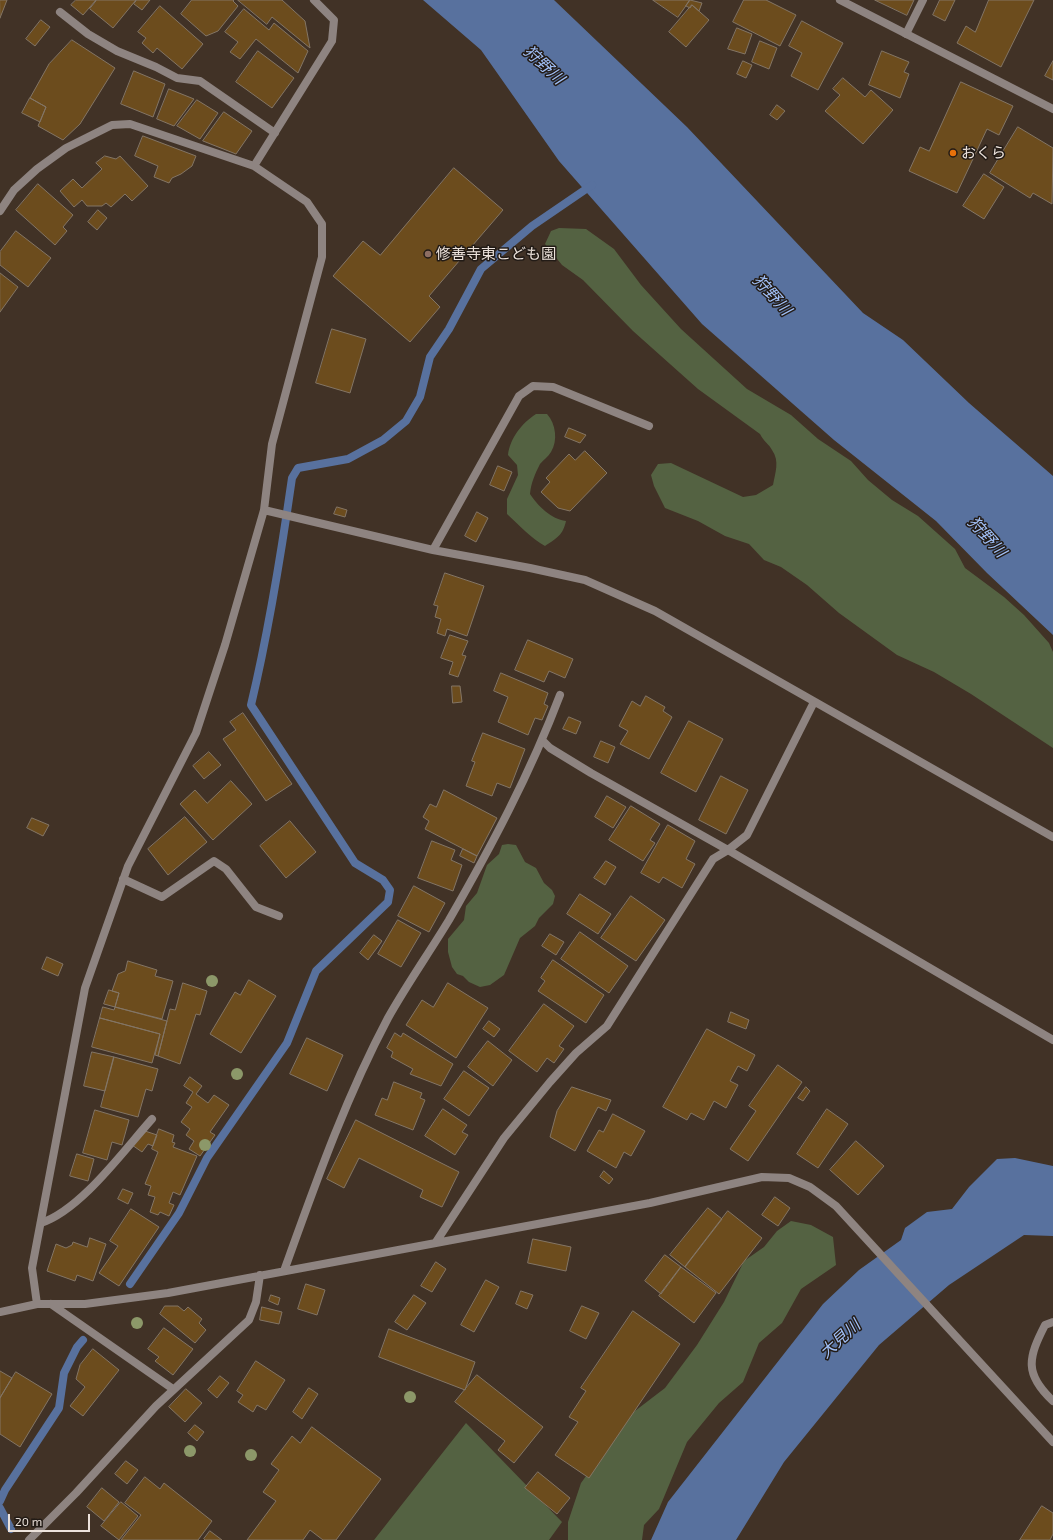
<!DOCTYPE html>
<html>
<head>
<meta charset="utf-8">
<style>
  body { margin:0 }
  #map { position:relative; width:1053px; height:1540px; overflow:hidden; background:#413226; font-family:"Exo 2",sans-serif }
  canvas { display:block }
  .scale { position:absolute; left:8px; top:1514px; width:82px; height:18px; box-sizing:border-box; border:2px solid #ece2db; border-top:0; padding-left:5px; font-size:12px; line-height:14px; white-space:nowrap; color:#ece2db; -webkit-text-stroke:3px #221b16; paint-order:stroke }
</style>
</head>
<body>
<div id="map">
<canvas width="1053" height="1540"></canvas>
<div class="scale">20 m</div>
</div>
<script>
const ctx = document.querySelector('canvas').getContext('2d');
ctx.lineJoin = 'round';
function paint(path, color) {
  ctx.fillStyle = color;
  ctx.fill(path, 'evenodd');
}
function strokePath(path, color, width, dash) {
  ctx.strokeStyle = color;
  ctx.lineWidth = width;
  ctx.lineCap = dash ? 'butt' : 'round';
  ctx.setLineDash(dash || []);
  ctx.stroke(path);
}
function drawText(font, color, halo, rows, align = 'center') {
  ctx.font = font + ' "Exo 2","Noto Sans JP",sans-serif';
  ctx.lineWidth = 3;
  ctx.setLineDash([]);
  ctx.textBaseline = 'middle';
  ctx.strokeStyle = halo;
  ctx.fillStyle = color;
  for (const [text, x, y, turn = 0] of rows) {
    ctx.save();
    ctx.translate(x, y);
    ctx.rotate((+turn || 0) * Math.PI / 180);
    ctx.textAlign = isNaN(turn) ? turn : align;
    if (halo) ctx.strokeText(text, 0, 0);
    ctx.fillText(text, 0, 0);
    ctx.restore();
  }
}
const green = new Path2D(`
  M559,228L586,229L614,249L641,285L681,329L747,389L791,415L818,439L851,461L868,480L892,500L918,516L955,549L965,568L1004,597L1024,615L1049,643L1053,652V748L971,694L934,672L897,655L839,613L807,585L781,567L764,560L749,544L725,536L698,521L665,508L654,486L651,475L658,464L671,463L743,497L756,495L773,485C775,473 780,461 772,450C769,444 764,442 760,434L698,389L633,331L583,280L562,265L545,244L551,231Z
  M536,414H547C556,424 558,441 551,452C548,457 543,460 540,464C535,474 531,483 530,494C538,506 551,519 566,521C563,535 557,538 545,546C532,539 518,524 507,514V499L518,475L517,465L508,455C510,438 522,423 536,414Z
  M508,844L516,845L525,862L536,868L544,883L552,890L555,896L553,904L539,918L535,926L520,938L504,975L490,985L480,987L469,982L463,976L457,974L452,967L448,952V939L464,920L466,906L477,893L487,865L499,854L502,845Z
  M791,1221L811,1225L833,1237L836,1265L801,1289L782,1323L759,1343L743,1382L719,1403L687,1442L659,1509L644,1525L642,1540H568V1522L581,1483L631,1414L665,1388L697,1345L724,1302L744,1261L764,1247L777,1231Z
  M466,1423L562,1522L549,1540H374Z`);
const water = new Path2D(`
  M423,0H554L687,127L863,313L903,340L969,403L1053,476V635L987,573L936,521L834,440L702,324L559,161L481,50Z
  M1015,1158L1053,1166V1236L1024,1235L949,1285L879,1345L784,1462L736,1540H651L668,1502L823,1304L859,1270L901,1240L905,1228L927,1212L952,1209L969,1187L997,1159Z`);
const stream = new Path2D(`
  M130,1284L179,1213L207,1158L287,1043L316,971L388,902L390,890L383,880L355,863L251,705C269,630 281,555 292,478L298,468L348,459L383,440L406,421L420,397L430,357L449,329L481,269L532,226L592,185
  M0,1501L5,1490L59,1408L64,1373L77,1347L83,1340
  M0,1508L11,1529`);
const building = new Path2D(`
  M0,0H7L0,18Z
  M76,0H96L83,15L71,5Z
  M97,0H136L113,28L90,9Z
  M137,0H150L142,10L134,4Z
  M192,0H234L233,1L238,6L218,31L206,36L181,14Z
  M238,0H282L305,21L310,48L272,17L267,24Z
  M653,0H690L678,17Z
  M690,0L702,3L699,11L692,5L690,8L686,6Z
  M744,0H766L796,15L780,46L733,22Z
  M875,0H914L907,15Z
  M940,0H955L945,21L933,15Z
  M989,0H1034L1001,67L957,43L966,26L975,32Z
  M692,5L709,20L686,47L669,32Z
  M160,6L203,44L182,69L157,48L153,53L142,43L146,38L138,32Z
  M244,9L269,30L274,23L308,51L298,73L256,39L240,59L230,52L238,42L225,32Z
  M41,20L50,27L35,46L26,39Z
  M802,21L843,43L818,90L791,76L802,53L789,46Z
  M737,28L752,34L745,54L728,49Z
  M72,40L115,68L80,124L63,140L38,126L46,107L30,98L49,64Z
  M760,41L777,48L769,69L752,62Z
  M258,51L294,78L272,108L236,82Z
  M882,51L909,62L904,72L909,74L900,98L869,85Z
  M743,61L752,65L746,78L737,74Z
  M1053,61V80L1045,76Z
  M134,71L165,84L153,117L121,104Z
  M843,78L865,97L871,90L893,110L863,144L825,111L840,95L833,89Z
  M961,82L1013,106L999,135L987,129L957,193L909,171L920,147L929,151Z
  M169,89L194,99L174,126L157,119Z
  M30,98L46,107L40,122L22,113Z
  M197,100L218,113L200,139L177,126Z
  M777,105L785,111L777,120L770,115Z
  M224,112L252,131L236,154L203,141Z
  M1018,127L1053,148L1052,204L1033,193L1030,198L990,173Z
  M143,136L196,156L192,166L181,174L172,178L169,183L154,177L158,166L135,156Z
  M105,156L116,159L120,156L148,186L132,201L125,194L111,207L106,203L102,206H87L82,200L74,207L60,191L73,179L82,188L102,169L96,163Z
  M454,168L503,210L429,296L440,307L410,342L333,276L363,241L380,255Z
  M984,174L1004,187L984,219L963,206Z
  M38,184L73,215L63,227L67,231L55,245L16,210Z
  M98,210L107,218L97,230L88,222Z
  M16,231L51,258L28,287L0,265V252Z
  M0,273L18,287L0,312Z
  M332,329L366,339L350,393L316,383Z
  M569,428L586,435L580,443L565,437Z
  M585,451L607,473L570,511L558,508L541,492L550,482L546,478L569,454L575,460Z
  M498,466L512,472L504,491L490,485Z
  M337,507L347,510L345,517L334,514Z
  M477,512L488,518L476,542L465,536Z
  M445,573L484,586L467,636L447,629L445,636L437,633L441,619L435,617L438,606L434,605Z
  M450,635L468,641L462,655L466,656L458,677L449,674L453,662L441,658Z
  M528,640L573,659L565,678L549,671L544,682L515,670Z
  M501,673L548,693L544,704L548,706L542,720L535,718L528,735L498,722L508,697L494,691Z
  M452,686H460L462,702L453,703Z
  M646,696L665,707L663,711L672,717L649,759L620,744L628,731L619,726L632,701L640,706Z
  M243,713L292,784L266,801L223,739L236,730L230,722Z
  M569,717L581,722L576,734L563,729Z
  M689,721L723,739L696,792L661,773Z
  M483,733L525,749L510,788L497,783L492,796L466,786L475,762L472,761Z
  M601,741L615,747L608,763L594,757Z
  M209,752L221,765L204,779L193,766Z
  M721,776L748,790L726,834L699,820Z
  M231,781L252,804L213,840L180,804L195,790L207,803Z
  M444,790L497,818L477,856L425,829L429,821L423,817L430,804L436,807Z
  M607,796L626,807L613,828L595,817Z
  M631,806L660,824L650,840L655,843L643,861L609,840Z
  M185,817L207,842L168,875L148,849Z
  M32,818L49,825L43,836L27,828Z
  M290,821L316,852L286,878L260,846Z
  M668,825L695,841L686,859L695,864L682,888L663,877L659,883L641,873Z
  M432,841L455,850L451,860L462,865L453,891L418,878Z
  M463,849L477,856L474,863L460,856Z
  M606,861L616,867L605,885L594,878Z
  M414,886L445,903L429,932L398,916Z
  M580,894L611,914L598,934L567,914Z
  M631,896L665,920L636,961L601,938Z
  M398,920L421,933L401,967L378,954Z
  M580,932L628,966L609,993L561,959Z
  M550,934L564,942L556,955L542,946Z
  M374,935L382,941L368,960L360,953Z
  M47,957L63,964L58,976L42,969Z
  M553,960L604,995L586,1023L538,991L545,981L541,978Z
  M128,961L157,970L155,976L173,981L162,1019L115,1007L119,993L112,991L118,974L125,971Z
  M249,980L276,996L241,1053L210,1034L235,992L240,995Z
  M183,983L207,991L200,1015L196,1014L180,1064L158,1056L170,1009L175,1010Z
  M448,983L488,1008L456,1058L406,1025L422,1000L433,1007Z
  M109,990L119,993L115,1007L104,1004Z
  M544,1004L574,1026L559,1046L564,1049L554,1063L547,1058L537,1072L509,1051Z
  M103,1007L114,1010L115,1007L167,1021L158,1056L155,1055L160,1034L100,1018Z
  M731,1012L749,1020L746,1029L728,1022Z
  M100,1018L160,1034L152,1063L92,1047Z
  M489,1021L500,1029L494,1037L483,1029Z
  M707,1029L755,1055L747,1071L738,1066L730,1081L738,1085L726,1108L714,1101L704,1120L691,1113L687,1120L663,1107Z
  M395,1033L401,1037L403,1033L453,1064L441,1086L410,1074L413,1069L391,1057L393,1052L387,1048Z
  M307,1038L343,1055L327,1091L290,1074Z
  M488,1041L512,1060L493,1086L468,1067Z
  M92,1052L114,1057L105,1091L84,1086Z
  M114,1057L158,1069L152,1091L146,1089L138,1117L101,1107Z
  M778,1065L802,1082L748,1161L730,1149L756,1111L749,1106Z
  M464,1071L489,1088L469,1116L444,1099Z
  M190,1077L202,1086L196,1094L208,1103L214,1095L229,1105L210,1132L215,1135L200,1156L189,1149L194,1141L186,1135L190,1129L181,1122L192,1107L186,1103L193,1092L184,1086Z
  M394,1082L422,1093L420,1098L425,1100L413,1130L375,1115L382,1098L387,1100Z
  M572,1087L611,1100L606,1111L598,1107L575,1151L550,1137L557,1111Z
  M806,1087L810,1091L803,1101L798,1098Z
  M443,1109L467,1125L462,1132L468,1135L455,1155L425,1136Z
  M827,1109L848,1124L818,1168L797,1154Z
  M95,1110L129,1120L122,1145L112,1142L107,1160L83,1153Z
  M613,1114L645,1131L631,1156L624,1152L616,1168L587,1151L599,1130L603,1132Z
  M356,1120L459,1172L442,1207L420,1197L423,1190L359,1158L344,1188L327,1179Z
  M159,1129L174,1135L172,1142L175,1143L173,1147L197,1156L180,1195L173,1192L169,1203L174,1205L169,1216L160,1212L158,1215L150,1212L155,1197L148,1195L151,1186L145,1184L158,1152L152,1149Z
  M145,1131L157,1135L153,1146L148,1144L142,1152L132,1145Z
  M856,1141L884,1166L858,1195L830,1170Z
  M77,1154L94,1159L88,1181L70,1176Z
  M604,1171L613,1179L609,1184L600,1177Z
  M123,1189L133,1193L128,1204L118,1199Z
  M775,1197L790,1208L778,1226L762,1215Z
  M708,1208L722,1219L685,1267L670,1255Z
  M131,1209L159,1227L119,1286L99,1273L118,1246L110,1241Z
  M728,1211L762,1238L719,1294L685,1267Z
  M90,1238L106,1244L93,1281L77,1275L75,1281L47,1271L56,1244L66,1248L72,1245L73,1242L87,1247Z
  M533,1239L571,1247L566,1271L528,1263Z
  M665,1255L681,1267L661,1294L645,1281Z
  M436,1262L446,1269L432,1292L421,1286Z
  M681,1267L716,1293L694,1323L659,1296Z
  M486,1280L499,1287L474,1332L461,1325Z
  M306,1284L325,1290L317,1315L298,1309Z
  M521,1291L533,1295L527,1309L516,1304Z
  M271,1295L280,1298L278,1305L269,1301Z
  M414,1295L426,1303L407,1330L395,1322Z
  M165,1306H178L184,1311L188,1307L202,1319L199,1323L206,1330L195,1343L160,1314Z
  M582,1306L599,1313L586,1339L570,1331Z
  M262,1307L282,1312L279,1324L260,1320Z
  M633,1311L680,1344L589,1478L555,1455L578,1422L569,1417L586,1391L581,1388Z
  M164,1328L193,1349L173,1375L155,1361L159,1357L148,1349Z
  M389,1329L475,1362L465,1390L379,1357Z
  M93,1349L119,1370L83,1416L70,1406L85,1387L76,1379L80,1365Z
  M256,1361L285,1380L266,1410L257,1405L253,1412L238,1402L243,1395L237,1391Z
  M0,1371L12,1378L0,1398Z
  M16,1372L52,1394L20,1447L0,1434V1398Z
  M477,1375L543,1427L514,1463L498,1450L505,1441L455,1402Z
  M220,1376L229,1383L217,1398L208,1390Z
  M309,1388L318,1394L302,1419L293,1412Z
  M186,1389L202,1403L185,1422L169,1407Z
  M195,1425L204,1432L197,1441L188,1433Z
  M312,1427L381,1479L336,1540H323L310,1530L303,1540H247L276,1501L263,1492L279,1470L271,1464L292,1436L300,1443Z
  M126,1461L138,1470L127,1484L115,1474Z
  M538,1472L570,1498L557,1514L525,1488Z
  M145,1477L160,1489L164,1483L212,1521L198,1540H121L141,1515L125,1503Z
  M102,1488L119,1502L104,1521L87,1507Z
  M121,1502L138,1516L119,1540L101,1526Z
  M1042,1506L1053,1513V1534L1050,1540H1020Z
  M210,1531L222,1540H205L204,1539Z`);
const lane = new Path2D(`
  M906,34L923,0
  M728,850L1053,1040
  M41,1223C81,1210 124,1150 152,1119
  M1053,1322L1045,1325C1028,1358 1024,1374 1053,1401`);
const street = new Path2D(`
  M840,0L1053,109
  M60,12L88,34L117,51L156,67L177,78L200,81L275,133
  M0,211L14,190L37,169L66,148L112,125L130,124L254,166
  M264,510L433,550L530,568L585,580L655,611L1053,837
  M433,550L519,396L533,386L553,387L649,426
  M543,741L550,748L591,773L728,850
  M123,879L162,897L214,861L226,869L256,907L279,916
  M436,1242L504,1138L550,1082L576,1053L607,1026L713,859L728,850L747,835L814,702
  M284,1271C315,1185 345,1099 388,1018C407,984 429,953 449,920C491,847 530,774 560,695
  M37,1304L32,1268L85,988L128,866L196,733L225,645L264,510L272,444L322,257V224L307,202L254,166L332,41L334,20L314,0
  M51,1304L173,1389
  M0,1312L37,1304H85L168,1293L650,1203L762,1177L789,1178L810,1187L836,1206L1053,1442
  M29,1540L76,1493L156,1406L249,1320L256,1302L260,1275`);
const trees = [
  [212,981],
  [237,1074],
  [205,1145],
  [137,1323],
  [410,1397],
  [190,1451],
  [251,1455]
];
const markers = [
  [953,153,4,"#e8710a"],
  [428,254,4,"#8d6e63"]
];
const poiNames = [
  ["おくら",961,153],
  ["修善寺東こども園",436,254]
];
const waterNames = [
  ["狩野川",544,65,43],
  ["狩野川",772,295,48],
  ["狩野川",987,537,48],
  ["大見川",840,1339,-42]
];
paint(green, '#546242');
paint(water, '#58719e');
strokePath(stream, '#58719e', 8);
paint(building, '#6c4c1d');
strokePath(building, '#837565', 1);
strokePath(lane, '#8e8481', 8);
strokePath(street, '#8e8481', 8);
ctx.fillStyle = '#8c9869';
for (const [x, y] of trees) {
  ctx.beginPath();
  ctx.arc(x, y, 6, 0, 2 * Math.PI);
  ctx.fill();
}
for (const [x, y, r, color] of markers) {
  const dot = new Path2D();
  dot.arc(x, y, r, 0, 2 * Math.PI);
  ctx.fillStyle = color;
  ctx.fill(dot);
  strokePath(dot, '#221b16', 1.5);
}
drawText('15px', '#ece2db', '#221b16', poiNames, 'left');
drawText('italic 16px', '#a2c1f8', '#221b16', waterNames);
</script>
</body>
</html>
